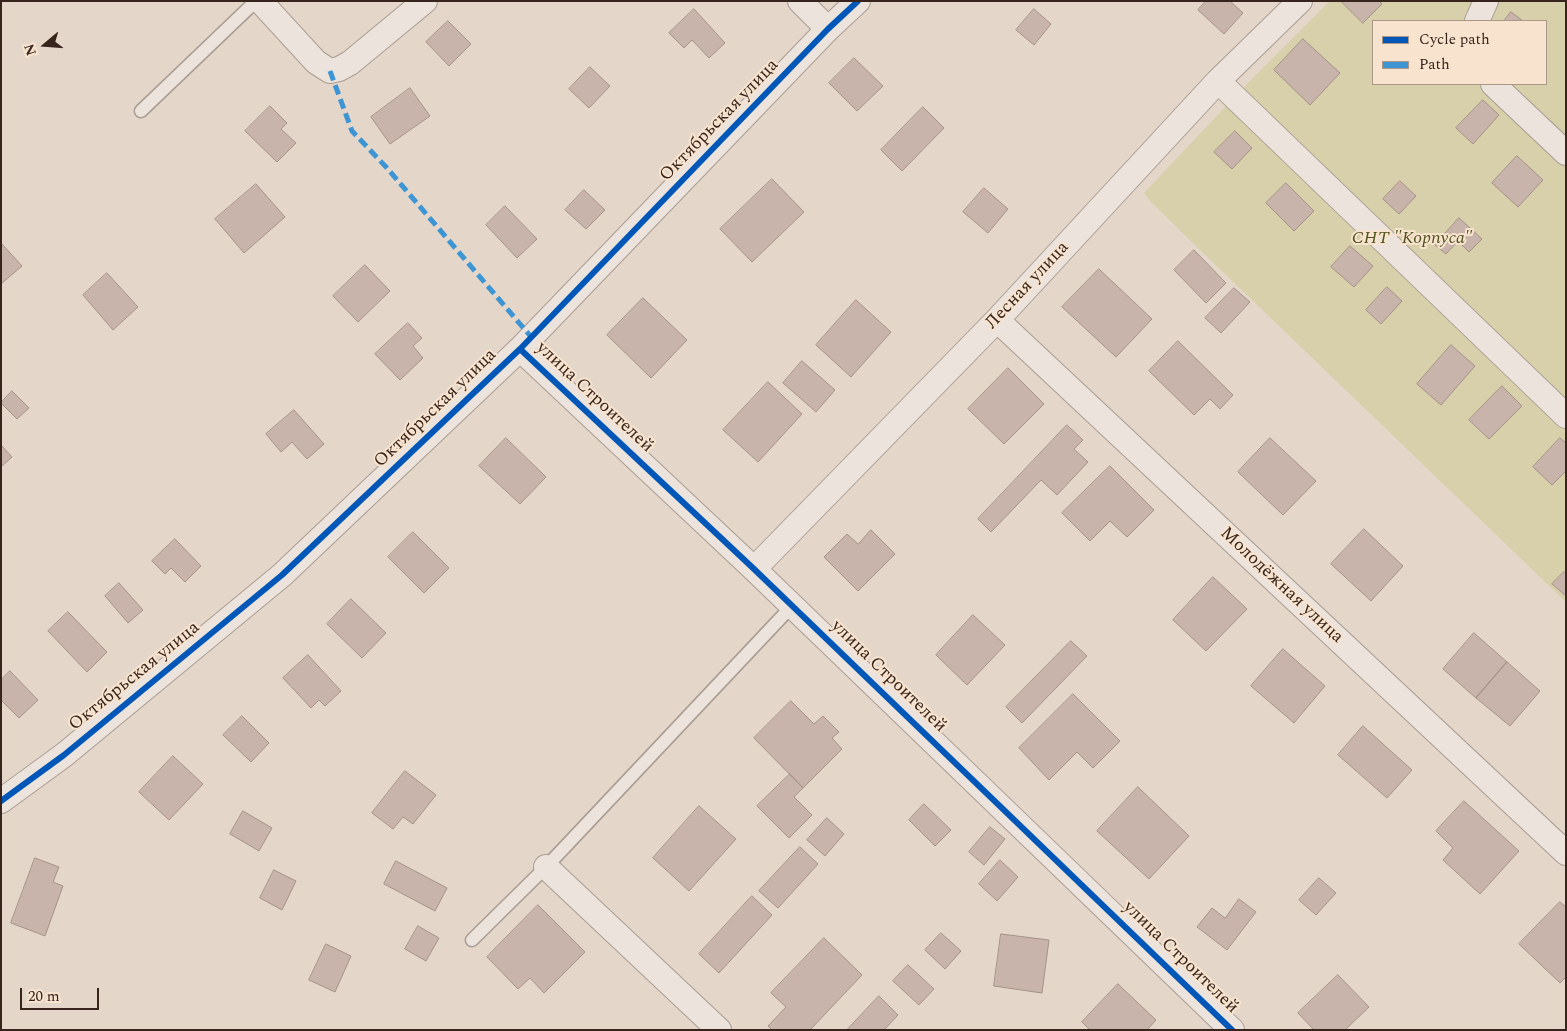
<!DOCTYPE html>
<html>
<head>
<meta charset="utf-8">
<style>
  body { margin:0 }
  #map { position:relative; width:1567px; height:1031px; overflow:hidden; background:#e4d7c9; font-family:Spectral,serif }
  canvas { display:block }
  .frame { position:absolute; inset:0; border:2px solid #37241c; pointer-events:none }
  .legend { position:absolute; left:1372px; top:20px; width:175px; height:65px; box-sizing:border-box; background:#f7e3ce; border:1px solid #aa9787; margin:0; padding:6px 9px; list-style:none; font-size:15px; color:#37241c }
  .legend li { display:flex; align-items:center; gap:10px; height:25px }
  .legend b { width:25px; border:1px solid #aa9787 }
  .north { position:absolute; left:20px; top:20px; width:50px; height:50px; -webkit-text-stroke:4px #f7e3ce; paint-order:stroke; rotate:252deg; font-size:14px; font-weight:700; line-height:20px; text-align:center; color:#37241c }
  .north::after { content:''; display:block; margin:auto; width:18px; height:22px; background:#37241c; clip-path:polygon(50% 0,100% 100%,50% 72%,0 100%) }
  .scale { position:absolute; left:20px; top:988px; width:79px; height:22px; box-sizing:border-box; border:2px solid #37241c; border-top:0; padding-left:6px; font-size:15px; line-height:18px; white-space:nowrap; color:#37241c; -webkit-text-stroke:4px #f7e3ce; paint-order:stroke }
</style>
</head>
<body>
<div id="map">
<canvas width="1567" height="1031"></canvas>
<div class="frame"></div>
<ul class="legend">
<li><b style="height:6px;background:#0057b8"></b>Cycle path</li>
<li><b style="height:6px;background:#3e95d4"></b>Path</li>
</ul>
<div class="north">N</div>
<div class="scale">20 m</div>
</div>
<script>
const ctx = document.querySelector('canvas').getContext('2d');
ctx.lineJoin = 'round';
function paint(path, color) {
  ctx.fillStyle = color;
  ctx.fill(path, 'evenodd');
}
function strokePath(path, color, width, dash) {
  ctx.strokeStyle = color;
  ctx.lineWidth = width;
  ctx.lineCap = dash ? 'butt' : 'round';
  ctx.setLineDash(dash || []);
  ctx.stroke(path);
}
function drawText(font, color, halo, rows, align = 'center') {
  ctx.font = font + ' Spectral,serif';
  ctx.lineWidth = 4;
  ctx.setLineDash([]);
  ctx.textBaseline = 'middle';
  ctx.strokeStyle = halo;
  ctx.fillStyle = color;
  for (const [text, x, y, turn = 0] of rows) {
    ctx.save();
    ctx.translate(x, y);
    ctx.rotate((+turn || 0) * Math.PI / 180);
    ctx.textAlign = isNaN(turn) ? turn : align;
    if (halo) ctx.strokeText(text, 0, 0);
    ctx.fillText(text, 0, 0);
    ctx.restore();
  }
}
const green = new Path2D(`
  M1330,1H1566V602L1199,249L1150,201L1144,193L1244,87ZM1373,21H1546V84H1373Z`);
const building = new Path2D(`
  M1206,1H1230L1243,13L1224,34L1198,10Z
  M1341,1H1379L1382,4L1363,23Z
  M694,9L725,43L709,58L692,40L684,48L669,33Z
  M1034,9L1051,24L1034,45L1016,30Z
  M1511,12L1523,21H1504Z
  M448,21L471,44L449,66L426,42Z
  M1303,39L1340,73L1310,105L1274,70Z
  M854,58L883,86L857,111L829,83Z
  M590,67L610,86L589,108L569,89Z
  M410,88L430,116L390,144L371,117Z
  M1483,100L1499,115L1473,144L1456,128Z
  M270,106L287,123L281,129L296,143L277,162L245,131Z
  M923,107L944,128L902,171L881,150Z
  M1235,131L1252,148L1232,169L1214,152Z
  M1517,156L1543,180L1518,207L1492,183Z
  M772,179L804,212L752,262L720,229Z
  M1400,181L1416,196L1399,214L1383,199Z
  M1286,183L1314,211L1294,231L1266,203Z
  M256,184L285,217L244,253L215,219Z
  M984,188L1008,209L988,233L963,212Z
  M584,190L605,210L586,229L565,210Z
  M505,206L537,239L517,258L486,225Z
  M1459,218L1482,239L1469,252L1458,241L1446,254L1435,245Z
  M1,243L22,266L1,284Z
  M1350,246L1373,266L1354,287L1331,267Z
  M1194,250L1226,283L1206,303L1174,270Z
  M365,265L390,291L358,322L333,296Z
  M1099,269L1152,319L1116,357L1062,307Z
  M107,273L138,307L113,330L83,295Z
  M1387,287L1402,301L1381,324L1366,310Z
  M1234,288L1250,302L1221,333L1205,318Z
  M643,298L687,340L651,378L607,335Z
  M856,300L891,332L851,377L816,345Z
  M408,323L422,338L413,346L423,358L400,380L375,354Z
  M1178,341L1233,395L1220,409L1210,399L1194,415L1149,371Z
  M1451,345L1475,366L1441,405L1417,384Z
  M802,361L835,390L816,412L783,383Z
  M1008,368L1044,404L1004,444L968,409Z
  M768,382L802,414L758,462L723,430Z
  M1502,386L1522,406L1489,439L1469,420Z
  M12,391L29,408L17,419L1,403Z
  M294,410L324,444L307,459L292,442L281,452L266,434Z
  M1067,425L1083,440L1074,449L1088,462L1057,495L1041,480L991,532L978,519Z
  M506,438L546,477L520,504L479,466Z
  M1270,438L1316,481L1283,515L1238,472Z
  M1560,438L1566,443V471L1552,485L1533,467Z
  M1,445L12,457L1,467Z
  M1110,466L1154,510L1127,537L1110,521L1090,541L1062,513Z
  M1364,529L1403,566L1371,601L1331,564Z
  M871,530L895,554L858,591L824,557L847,534L858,544Z
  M413,532L449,568L424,593L388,557Z
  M175,539L201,566L185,582L171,568L165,574L152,561Z
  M1564,572L1566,573V596L1552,584Z
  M1213,577L1247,609L1206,651L1173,620Z
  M119,583L143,610L128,623L105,596Z
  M351,599L386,633L362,658L327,624Z
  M68,612L107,652L87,672L48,631Z
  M973,615L1005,645L967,685L936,655Z
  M1474,633L1507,662L1476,698L1443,669Z
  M1071,641L1087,656L1022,723L1006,707Z
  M1283,649L1325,686L1294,723L1251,686Z
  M308,655L341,691L325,706L319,700L311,708L283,678Z
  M1507,662L1540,691L1510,726L1476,698Z
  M10,671L38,700L19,718L1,700V680Z
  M1073,694L1120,741L1093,768L1077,752L1049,780L1019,748Z
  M791,701L814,724L823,716L839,732L832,738L842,749L803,788L754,738Z
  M242,716L269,743L251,762L223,735Z
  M1363,726L1412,770L1387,798L1338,755Z
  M173,756L203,784L169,820L139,792Z
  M405,771L436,795L413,824L403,817L393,829L372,813Z
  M790,774L803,788L794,797L812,815L789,838L757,806Z
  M1138,787L1189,836L1149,879L1097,831Z
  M1464,801L1519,851L1480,894L1443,860L1453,848L1436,831Z
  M924,804L951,830L935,846L909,820Z
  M699,806L736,839L689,891L653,858Z
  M243,811L272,828L259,851L230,834Z
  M827,818L844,834L825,856L807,840Z
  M990,827L1005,839L984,865L969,852Z
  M800,847L818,864L778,908L759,891Z
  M35,858L59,867L53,882L63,886L45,936L11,923Z
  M1000,860L1018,877L997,901L979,884Z
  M396,861L447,888L435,911L384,884Z
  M274,870L296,881L282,910L260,898Z
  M1319,878L1336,893L1316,915L1299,900Z
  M752,896L772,915L719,973L699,954Z
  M1239,899L1256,912L1227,950L1197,927L1212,908L1225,918Z
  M1560,902L1566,907V977L1560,983L1519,944Z
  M538,905L585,952L544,993L530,978L518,989L487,957Z
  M418,926L439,938L426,961L405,949Z
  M941,933L961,951L945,969L925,950Z
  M1001,934L1049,940L1042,993L994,986Z
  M824,938L862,975L810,1030H772L768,1026L786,1007L771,993Z
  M326,944L351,956L335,992L309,980Z
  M908,965L934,989L919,1005L893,981Z
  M1338,975L1369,1007L1345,1030H1314L1298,1013Z
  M1118,984L1156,1020L1147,1030H1090L1082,1022Z
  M879,996L898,1015L884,1030H847Z`);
const lane = new Path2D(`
  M141,111L256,1
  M472,940L546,867L792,606`);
const street = new Path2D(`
  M260,1L316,62L330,71L339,69L350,63L425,1
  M800,1L828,29
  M1477,21L1486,1
  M1218,81L1566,416
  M1493,84L1566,153
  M997,320L1566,853
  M520,349L754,569L1232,1030
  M754,569L997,320L1218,81L1300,1
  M1,801L64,755L282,575L520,349L828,29L858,1
  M546,867L719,1030`);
const quiet = new Path2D(`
  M330,71L352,131L387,168L532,338`);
const cycleway = new Path2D(`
  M520,349L754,569L1232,1030
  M1,801L64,755L282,575L520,349L828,29L858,1`);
const streetNames = [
  ["Октябрьская улица",720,121,-46],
  ["Лесная улица",1028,286,-47],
  ["улица Строителей",594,398,43],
  ["Октябрьская улица",436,409,-44],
  ["Молодёжная улица",1281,586,43],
  ["Октябрьская улица",135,677,-39],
  ["улица Строителей",888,677,44],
  ["улица Строителей",1180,958,44]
];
const parkNames = [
  ["СНТ \"Корпуса\"",1412,239]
];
paint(green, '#d8cfab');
paint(building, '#c8b4aa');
strokePath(building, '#a49289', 1);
strokePath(lane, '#a99c93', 15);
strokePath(street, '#a99c93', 26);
strokePath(lane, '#ece4dc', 12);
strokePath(street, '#ece4dc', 24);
strokePath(quiet, '#3e95d4', 5, [10, 5]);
strokePath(cycleway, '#0057b8', 6);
drawText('18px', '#37241c', '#f7e3ce', streetNames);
drawText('italic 18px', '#515421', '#f7e3ce', parkNames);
</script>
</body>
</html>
